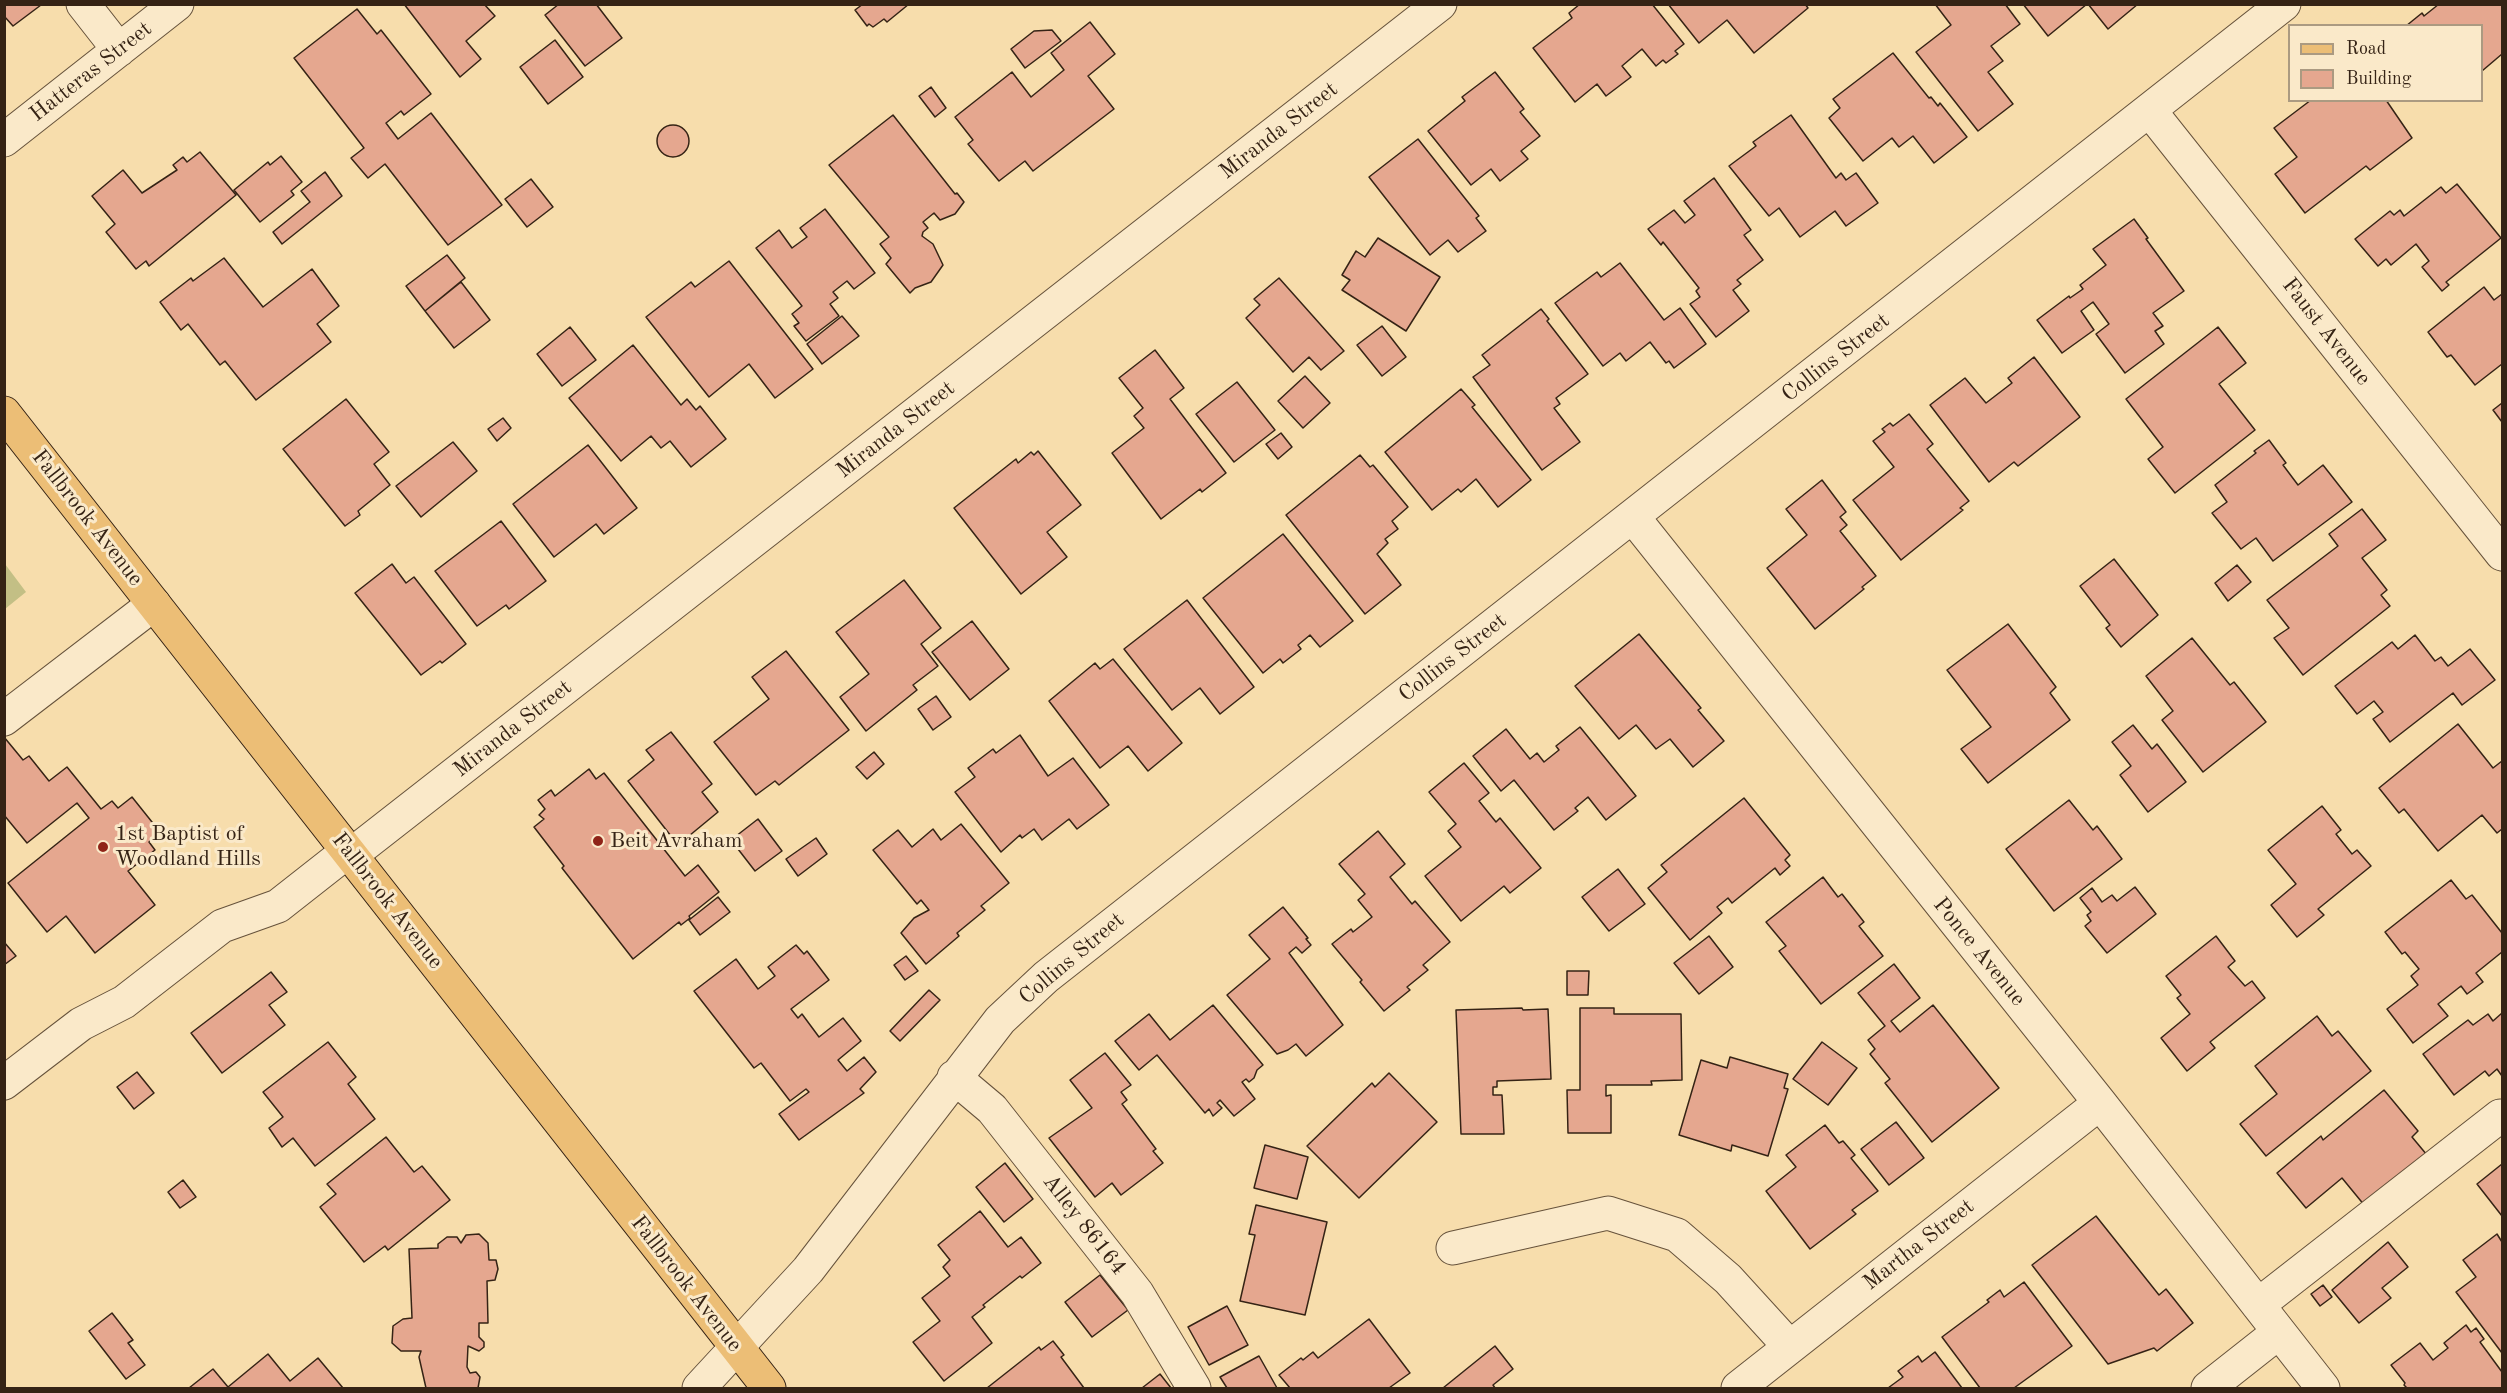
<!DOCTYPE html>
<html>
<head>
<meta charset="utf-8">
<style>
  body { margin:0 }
  #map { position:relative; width:2507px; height:1393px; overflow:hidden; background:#f7ddac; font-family:"Old Standard TT",serif }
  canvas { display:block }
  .frame { position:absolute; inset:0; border:6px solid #352315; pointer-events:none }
  .legend { position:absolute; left:2288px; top:24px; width:195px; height:78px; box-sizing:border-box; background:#fae9c9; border:2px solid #ab9a81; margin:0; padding:8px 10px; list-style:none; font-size:18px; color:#352315 }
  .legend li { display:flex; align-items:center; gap:12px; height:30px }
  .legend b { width:30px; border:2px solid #ab9a81 }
</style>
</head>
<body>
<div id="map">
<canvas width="2507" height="1393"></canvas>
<div class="frame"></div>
<ul class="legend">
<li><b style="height:8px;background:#ecbe76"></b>Road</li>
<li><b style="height:16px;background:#e5a78f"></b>Building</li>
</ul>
</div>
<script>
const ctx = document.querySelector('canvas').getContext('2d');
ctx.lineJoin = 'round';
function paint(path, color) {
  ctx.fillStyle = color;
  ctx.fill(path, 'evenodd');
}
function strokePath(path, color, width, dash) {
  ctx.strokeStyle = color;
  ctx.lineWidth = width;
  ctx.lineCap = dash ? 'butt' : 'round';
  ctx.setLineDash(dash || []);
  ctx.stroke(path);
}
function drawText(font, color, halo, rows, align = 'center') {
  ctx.font = font + ' "Old Standard TT",serif';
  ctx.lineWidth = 6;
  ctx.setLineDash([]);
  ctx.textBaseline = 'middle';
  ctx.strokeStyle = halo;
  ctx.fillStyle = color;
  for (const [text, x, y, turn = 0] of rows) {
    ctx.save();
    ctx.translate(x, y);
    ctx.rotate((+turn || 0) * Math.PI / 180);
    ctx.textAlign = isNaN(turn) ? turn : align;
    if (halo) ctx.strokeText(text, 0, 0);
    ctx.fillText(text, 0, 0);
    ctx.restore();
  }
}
const green = new Path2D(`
  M5,564L26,592L5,609Z`);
const building = new Path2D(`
  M4,4H41V5L13,26L4,16Z
  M404,4H484L495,16L466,41L481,59L460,77Z
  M559,4H596L622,38L585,66L545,15Z
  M863,4H909L887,22L884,19L873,27L869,24L867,26L855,10Z
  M1580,4H1652L1684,44L1675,51L1678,54L1666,63L1663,60L1656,66L1642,49L1622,66L1631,77L1606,96L1597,84L1575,102L1533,48L1572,18L1569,13Z
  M1668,4H1805L1808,8L1754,53L1727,20L1699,43Z
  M1935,4H2005L2020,24L1991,46L2003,61L1988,72L2013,104L1978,131L1916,52L1951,25Z
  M2023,4H2087L2048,36Z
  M2088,4H2138L2108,29Z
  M2439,4H2502V54L2482,71V26H2406L2422,13L2424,16Z
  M357,9L377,34L381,30L431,94L404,115L401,111L386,123L398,139L431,113L502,205L448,245L385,164L368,178L351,158L364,148L294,58Z
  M1090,22L1115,54L1088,76L1114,109L1033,171L1025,161L999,181L968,144L973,140L955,117L1012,72L1031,97L1064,70L1051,53Z
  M1052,30L1061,41L1025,68L1011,49L1034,31Z
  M555,40L583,77L548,104L520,67Z
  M1893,53L1929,98L1931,97L1938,106L1940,103L1967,137L1934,163L1913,136L1899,147L1892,138L1863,161L1829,118L1840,108L1833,99Z
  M1495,72L1524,109L1520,112L1540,136L1521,151L1528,159L1500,181L1491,169L1471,185L1428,131L1465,101L1462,97Z
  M931,87L946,108L935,117L919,96Z
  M2311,100H2386L2412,138L2370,170L2366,166L2305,213L2275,174L2297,157L2274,128Z
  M893,115L955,194L957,193L964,202L955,214L940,220L934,213L923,222L928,228L923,232L922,236L933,244L943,265L931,282L915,288L910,293L886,264L891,258L880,244L889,237L829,165Z
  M1791,115L1836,178L1841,173L1846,180L1856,173L1878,203L1846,226L1835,211L1800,237L1779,208L1769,216L1729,166L1756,146L1753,142Z
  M657 141a16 16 0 1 1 32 0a16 16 0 1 1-32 0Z
  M1418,139L1479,216L1476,218L1486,231L1458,252L1448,240L1430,255L1369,177Z
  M200,152L236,195L149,266L146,261L136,269L106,232L115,224L92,196L123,170L142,193L177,170L173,165L183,157L187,162Z
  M281,156L302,182L291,191L294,195L260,222L234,190L268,162L270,165Z
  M325,172L342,196L282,244L273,232L310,202L301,191Z
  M1714,178L1751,230L1744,235L1763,260L1737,280L1741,284L1733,290L1749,311L1716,337L1690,304L1700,297L1696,291L1699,288L1663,242L1661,245L1648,229L1674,210L1685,223L1695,215L1684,201Z
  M531,179L553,207L527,227L505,199Z
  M2457,184L2501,238L2446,282L2449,285L2442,291L2422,267L2429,261L2416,244L2391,265L2386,259L2378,266L2355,239L2390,211L2394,215L2400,210L2404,216L2441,187L2446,193Z
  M825,209L875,273L854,289L847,281L833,292L838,298L830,304L839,316L806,341L794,326L799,323L792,314L802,306L756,248L779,230L792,248L807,237L800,228Z
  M2134,219L2148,238L2146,239L2184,291L2153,313L2163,326L2155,331L2164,344L2125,373L2096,334L2109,324L2093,302L2081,311L2094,330L2062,353L2037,320L2069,296L2070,298L2083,289L2080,285L2106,265L2093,249Z
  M1378,238L1440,277L1406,331L1342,290L1350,280L1342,275L1356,251L1365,257Z
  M447,255L465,278L425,311L406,286Z
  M224,258L263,307L312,269L339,306L317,324L331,342L256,400L225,361L220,365L188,324L181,330L160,302L191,278L193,281Z
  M729,261L813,369L775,398L749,364L709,397L646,317L691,282L695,287Z
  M1620,263L1664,320L1680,308L1706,344L1674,368L1669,361L1666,363L1650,342L1626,361L1620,353L1603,366L1555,303L1597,272L1601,277Z
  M1279,278L1344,351L1321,370L1309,357L1293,372L1246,318L1260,305L1254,299Z
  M461,282L490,320L454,348L425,311Z
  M2484,287L2494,300L2502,294V364L2475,385L2451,355L2447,357L2428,332Z
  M1541,309L1549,319L1547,321L1588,374L1556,398L1560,404L1554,408L1580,442L1542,470L1473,377L1490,365L1482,355Z
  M842,316L859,336L822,364L807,344Z
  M1382,326L1406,357L1382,376L1357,345Z
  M570,327L596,360L562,386L537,354Z
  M2218,327L2246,363L2219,384L2255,430L2175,493L2148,459L2163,447L2126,399Z
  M633,345L681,405L687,399L696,410L700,406L726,439L691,467L670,441L661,448L651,436L621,461L569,398Z
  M1155,350L1184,388L1170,399L1226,473L1202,492L1200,489L1161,519L1112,453L1144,428L1134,416L1143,408L1119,378Z
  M2034,357L2080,417L2018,466L2014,462L1989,482L1930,405L1965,378L1986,403L2012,383L2008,378Z
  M1305,376L1330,403L1303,428L1278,401Z
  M1237,382L1275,430L1234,462L1196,414Z
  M1461,389L1475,405L1472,407L1531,480L1498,507L1476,479L1461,492L1458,489L1432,510L1385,452Z
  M346,399L389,452L374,464L390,485L358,511L360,515L345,526L283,449Z
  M2502,403V422L2493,410Z
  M1909,414L1933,444L1927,449L1969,501L1960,508L1963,510L1901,560L1853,500L1894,467L1873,441L1885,432L1882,429L1890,423L1893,426Z
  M503,418L511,428L497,441L488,429Z
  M1281,433L1292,447L1278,459L1266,444Z
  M2269,440L2286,463L2283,465L2298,485L2323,465L2352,502L2273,561L2256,538L2241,549L2212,513L2227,502L2215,485L2256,453L2254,451Z
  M453,442L477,471L421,517L396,486Z
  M588,445L637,508L604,534L596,524L554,557L513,504Z
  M1038,451L1081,505L1047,532L1067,557L1021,594L954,508L1016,459L1018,463L1031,452L1034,455Z
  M1360,455L1370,467L1373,465L1408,507L1392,521L1398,529L1385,539L1388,543L1377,554L1401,585L1365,614L1286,515Z
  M1822,480L1846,512L1840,517L1847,525L1840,531L1876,576L1862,587L1864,589L1815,629L1767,568L1807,535L1786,509Z
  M2362,509L2386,540L2362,558L2387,590L2381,595L2390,606L2303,675L2274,638L2289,628L2267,600L2338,546L2329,534Z
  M501,521L546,581L509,609L506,605L477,626L435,571Z
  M1283,534L1353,621L1320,647L1310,635L1298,645L1301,649L1283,663L1280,659L1263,673L1203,598Z
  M2114,559L2158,615L2121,647L2106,628L2110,625L2080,586Z
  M392,564L406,583L414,577L466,644L442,663L440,661L421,675L355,593Z
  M2237,565L2251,582L2228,601L2215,583Z
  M904,580L941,628L921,644L938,666L913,685L917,690L866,731L840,697L869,674L836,632Z
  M1187,600L1254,687L1220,714L1200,688L1172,710L1124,649Z
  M972,621L1009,669L970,700L932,652Z
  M2008,624L2056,687L2050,693L2070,720L1988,783L1961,749L1991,727L1947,670Z
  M1639,634L1701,708L1698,710L1724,741L1693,767L1670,739L1656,749L1636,725L1619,739L1575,686Z
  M2415,635L2435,661L2441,657L2448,666L2470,649L2495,680L2462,705L2453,693L2390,742L2373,719L2383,712L2374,701L2357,714L2335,686L2392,642L2398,649Z
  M2192,638L2230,685L2234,682L2266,722L2203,772L2162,720L2173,711L2146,676Z
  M786,651L849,730L779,785L775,781L756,795L714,742L769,699L752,677Z
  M1113,659L1182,743L1148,771L1128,746L1100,768L1049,701L1095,663L1100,669Z
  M936,696L951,717L933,730L918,709Z
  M2458,724L2493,768L2502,761V829L2497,833L2482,815L2438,851L2404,809L2399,813L2379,788Z
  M2133,725L2152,749L2157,744L2186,782L2148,812L2120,775L2131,766L2112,742Z
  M1580,727L1636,796L1606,820L1588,797L1575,808L1578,811L1554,830L1514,780L1501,791L1473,756L1506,729L1530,759L1537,753L1544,762L1559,750L1556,746Z
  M671,732L712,784L702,792L718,812L678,845L628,781L654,760L646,750Z
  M1020,735L1048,776L1073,758L1109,805L1077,829L1069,819L1042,840L1034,829L1022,838L1020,835L1001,852L955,792L975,777L968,768L993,749L996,753Z
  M4,737L23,760L29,756L49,781L67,767L101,809L112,801L118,808L132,797L160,832L149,842L155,850L128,871L155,905L95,953L66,916L47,932L8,883L89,818L77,803L27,843L4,815Z
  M874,752L884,764L867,779L856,767Z
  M1464,763L1489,793L1479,801L1496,822L1500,818L1541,868L1510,893L1504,886L1461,921L1425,876L1461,847L1448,831L1456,824L1429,792Z
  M589,769L596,779L604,773L685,876L698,865L719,892L689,916L690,918L681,925L679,922L633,959L562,868L564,866L534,827L544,819L539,815L545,809L538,800L551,790L555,796Z
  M1744,798L1790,855L1785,860L1790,866L1780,875L1775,868L1732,903L1728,898L1717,907L1722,913L1690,940L1648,888L1667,872L1661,865Z
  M2069,800L2093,830L2097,826L2122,859L2054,911L2006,849Z
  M2322,806L2341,830L2336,834L2352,854L2357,850L2371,866L2318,909L2324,915L2297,937L2271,905L2296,884L2268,850Z
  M758,819L782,851L755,871L731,840Z
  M961,824L1009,883L981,906L985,910L957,933L959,936L926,964L901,933L914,918L929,910L921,900L917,904L873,850L898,830L912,847L933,829L941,840Z
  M1378,831L1405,864L1390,877L1412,904L1415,901L1450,942L1423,965L1428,970L1407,987L1410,990L1384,1011L1360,982L1362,980L1332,944L1351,929L1353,932L1372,917L1358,900L1365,894L1339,864Z
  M816,838L827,854L798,876L786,859Z
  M1618,869L1645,904L1609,931L1582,897Z
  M1823,877L1838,897L1842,894L1864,922L1859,926L1883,956L1821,1004L1779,951L1786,946L1766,922Z
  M2451,880L2466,899L2472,895L2502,933V952L2476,973L2483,982L2467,994L2461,986L2438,1004L2448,1016L2413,1043L2387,1009L2418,985L2411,976L2419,969L2405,952L2402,954L2385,932Z
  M2135,887L2156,914L2107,953L2085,926L2091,921L2087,915L2091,912L2080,898L2092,888L2102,902L2112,895L2117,901Z
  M718,897L730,912L700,935L689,920Z
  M1283,907L1308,938L1306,939L1311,945L1302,953L1296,947L1289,953L1343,1025L1306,1056L1296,1044L1288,1050L1277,1054L1227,995L1270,959L1249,935Z
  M1709,936L1733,967L1699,994L1674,963Z
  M2216,936L2235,961L2228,967L2245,986L2252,981L2265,998L2210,1042L2215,1048L2187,1071L2161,1038L2190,1014L2177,998L2181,995L2166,976Z
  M4,942L16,956L4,965Z
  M796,945L804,954L807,951L829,980L791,1009L798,1018L802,1014L819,1037L843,1018L861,1041L838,1060L847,1071L864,1057L876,1072L860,1089L864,1093L799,1140L779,1114L809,1092L806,1089L790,1101L761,1063L754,1068L694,991L736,959L758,989L775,976L768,967Z
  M906,956L918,971L905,980L894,965Z
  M1894,964L1920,998L1891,1021L1900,1032L1933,1005L1999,1088L1932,1142L1885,1083L1890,1079L1870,1054L1875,1049L1868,1040L1885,1026L1858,993Z
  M1567,971H1589L1588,995H1567Z
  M271,972L287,992L269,1005L285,1025L222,1073L191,1033Z
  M929,990L940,1000L900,1041L890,1031Z
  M1213,1005L1263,1065L1257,1070L1254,1078L1249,1082L1246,1079L1242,1082L1255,1099L1234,1116L1220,1100L1217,1103L1222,1108L1213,1116L1209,1109L1205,1113L1157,1055L1139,1070L1115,1041L1149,1014L1170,1040Z
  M1522,1008L1523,1010L1548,1009L1551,1079L1497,1081V1087H1493V1095H1502L1504,1134H1461L1456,1010Z
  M1580,1008H1614V1014H1681L1682,1080L1651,1081L1652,1085H1606V1096L1611,1095V1133H1568L1567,1090H1580Z
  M2502,1013V1076L2497,1069L2489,1076L2485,1071L2454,1095L2423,1054L2468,1020L2473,1025L2488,1014L2493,1021Z
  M2317,1016L2332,1036L2338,1031L2371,1071L2266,1156L2240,1124L2277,1094L2255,1066Z
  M328,1042L356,1077L348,1084L375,1119L315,1166L293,1138L282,1147L269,1128L283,1117L263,1092Z
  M1822,1042L1857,1068L1828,1105L1793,1079Z
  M1105,1053L1131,1085L1121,1092L1127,1100L1122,1104L1156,1149L1153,1151L1163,1163L1121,1195L1112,1183L1095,1197L1049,1138L1092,1108L1070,1080Z
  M1730,1057L1788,1074L1784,1088L1788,1089L1768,1156L1732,1145L1731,1151L1679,1135L1701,1060L1727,1068Z
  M137,1072L154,1093L134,1109L117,1087Z
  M1389,1073L1437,1122L1359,1198L1307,1146L1372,1083L1375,1087Z
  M2384,1090L2418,1131L2412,1137L2427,1155L2365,1206L2342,1178L2306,1208L2277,1173L2321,1136L2323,1140Z
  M1896,1122L1924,1158L1889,1185L1861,1149Z
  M1825,1125L1839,1143L1843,1141L1855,1155L1851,1158L1878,1191L1852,1210L1856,1214L1810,1249L1766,1191L1796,1167L1786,1155Z
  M386,1137L414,1172L422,1166L450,1200L388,1250L385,1246L364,1262L320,1207L336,1194L327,1184Z
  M1265,1145L1308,1157L1297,1199L1254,1188Z
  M1005,1163L1033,1199L1004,1222L976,1187Z
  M2502,1164V1216L2477,1184Z
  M183,1180L196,1197L180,1208L168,1192Z
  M1256,1205L1327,1222L1305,1315L1240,1301L1255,1235L1249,1234Z
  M980,1211L1008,1247L1021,1237L1041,1263L1022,1278L1020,1276L983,1305L985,1307L972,1317L992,1343L944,1381L913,1342L940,1321L922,1298L950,1276L943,1267L950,1260L938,1245Z
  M2096,1216L2159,1295L2166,1289L2193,1323L2157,1351L2154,1348L2108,1364L2032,1265Z
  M479,1234L488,1243L489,1260H496L498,1269L495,1280L487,1281L488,1323H479V1337L484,1342V1347L479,1351L468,1346L467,1367L470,1373L476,1372L480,1377L478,1388H426L419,1357L421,1351H401L392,1343L393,1326L403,1319L412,1318L409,1249L438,1248V1244L447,1237H457L461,1243L466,1235Z
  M2497,1234L2502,1242V1353L2456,1292L2476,1277L2463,1260Z
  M2388,1242L2408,1267L2382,1288L2391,1298L2359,1323L2332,1290Z
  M1100,1275L1128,1310L1092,1337L1065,1302Z
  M2024,1282L2072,1346L2014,1388H1980L1942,1337L1989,1302L1987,1300L2000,1290L2004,1297Z
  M2323,1285L2332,1297L2320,1306L2311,1294Z
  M1227,1306L1248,1345L1209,1365L1188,1327Z
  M112,1313L133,1340L128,1343L145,1365L126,1379L89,1331Z
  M1369,1319L1410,1373L1389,1388H1290L1279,1375L1301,1358L1303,1360L1313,1352L1318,1358Z
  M2466,1325L2471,1332L2476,1328L2484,1339L2480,1342L2502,1372V1388H2407L2404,1385L2405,1383L2391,1365L2420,1343L2433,1360L2448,1348L2444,1343Z
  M1053,1341L1064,1355L1061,1357L1084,1388H987L1039,1347L1041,1350Z
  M1495,1346L1513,1369L1493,1385L1495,1388H1443Z
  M1935,1352L1962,1388H1888L1903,1377L1898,1371L1918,1356L1922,1362Z
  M268,1354L290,1381L318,1358L343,1388H189L213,1369L228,1387Z
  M1259,1356L1277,1388H1227L1220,1377Z
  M1160,1374L1171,1388H1142Z`);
const minor = new Path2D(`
  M83,4L119,50
  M2150,111L2502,554
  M4,140L177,4
  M1633,517L2100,1103L2323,1388
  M4,719L154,604
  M351,855L1440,4
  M954,1077L992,1109L1137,1293L1194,1388
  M4,1083L81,1024L124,1002L222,926L278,906L348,851
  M1453,1248L1608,1213L1677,1235L1728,1279L1790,1347
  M2258,1305L2500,1116
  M699,1388L808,1270L1000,1020L1046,977L2284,4
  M1738,1388L2100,1103
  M2208,1388L2279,1332`);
const major = new Path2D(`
  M4,413L769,1388`);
const markers = [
  [598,841,6,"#8f2418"],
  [103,847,6,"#8f2418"]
];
const streetNames = [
  ["Hatteras Street",91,72,-38],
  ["Miranda Street",1279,131,-38],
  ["Faust Avenue",2326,332,52],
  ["Collins Street",1836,358,-38],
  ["Miranda Street",896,430,-38],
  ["Fallbrook Avenue",87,518,52],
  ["Collins Street",1453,658,-38],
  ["Miranda Street",513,729,-38],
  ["Fallbrook Avenue",387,901,52],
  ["Ponce Avenue",1979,952,51],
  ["Collins Street",1072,959,-40],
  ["Alley 86164",1084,1225,52],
  ["Martha Street",1919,1245,-38],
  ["Fallbrook Avenue",686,1284,52]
];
const poiNames = [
  ["1st Baptist of",115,834],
  ["Woodland Hills",115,859],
  ["Beit Avraham",610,841]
];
paint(green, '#c3bf85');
paint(building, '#e5a78f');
strokePath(building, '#352315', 1.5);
strokePath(minor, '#66523b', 35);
strokePath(major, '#352315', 35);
strokePath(minor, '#fae9c9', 33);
strokePath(major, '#ecbe76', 33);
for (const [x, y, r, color] of markers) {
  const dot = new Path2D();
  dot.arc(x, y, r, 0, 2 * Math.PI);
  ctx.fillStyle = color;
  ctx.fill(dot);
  strokePath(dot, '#fae9c9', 2);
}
drawText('22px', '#352315', '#fae9c9', streetNames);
drawText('22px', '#352315', '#fae9c9', poiNames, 'left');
</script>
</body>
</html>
